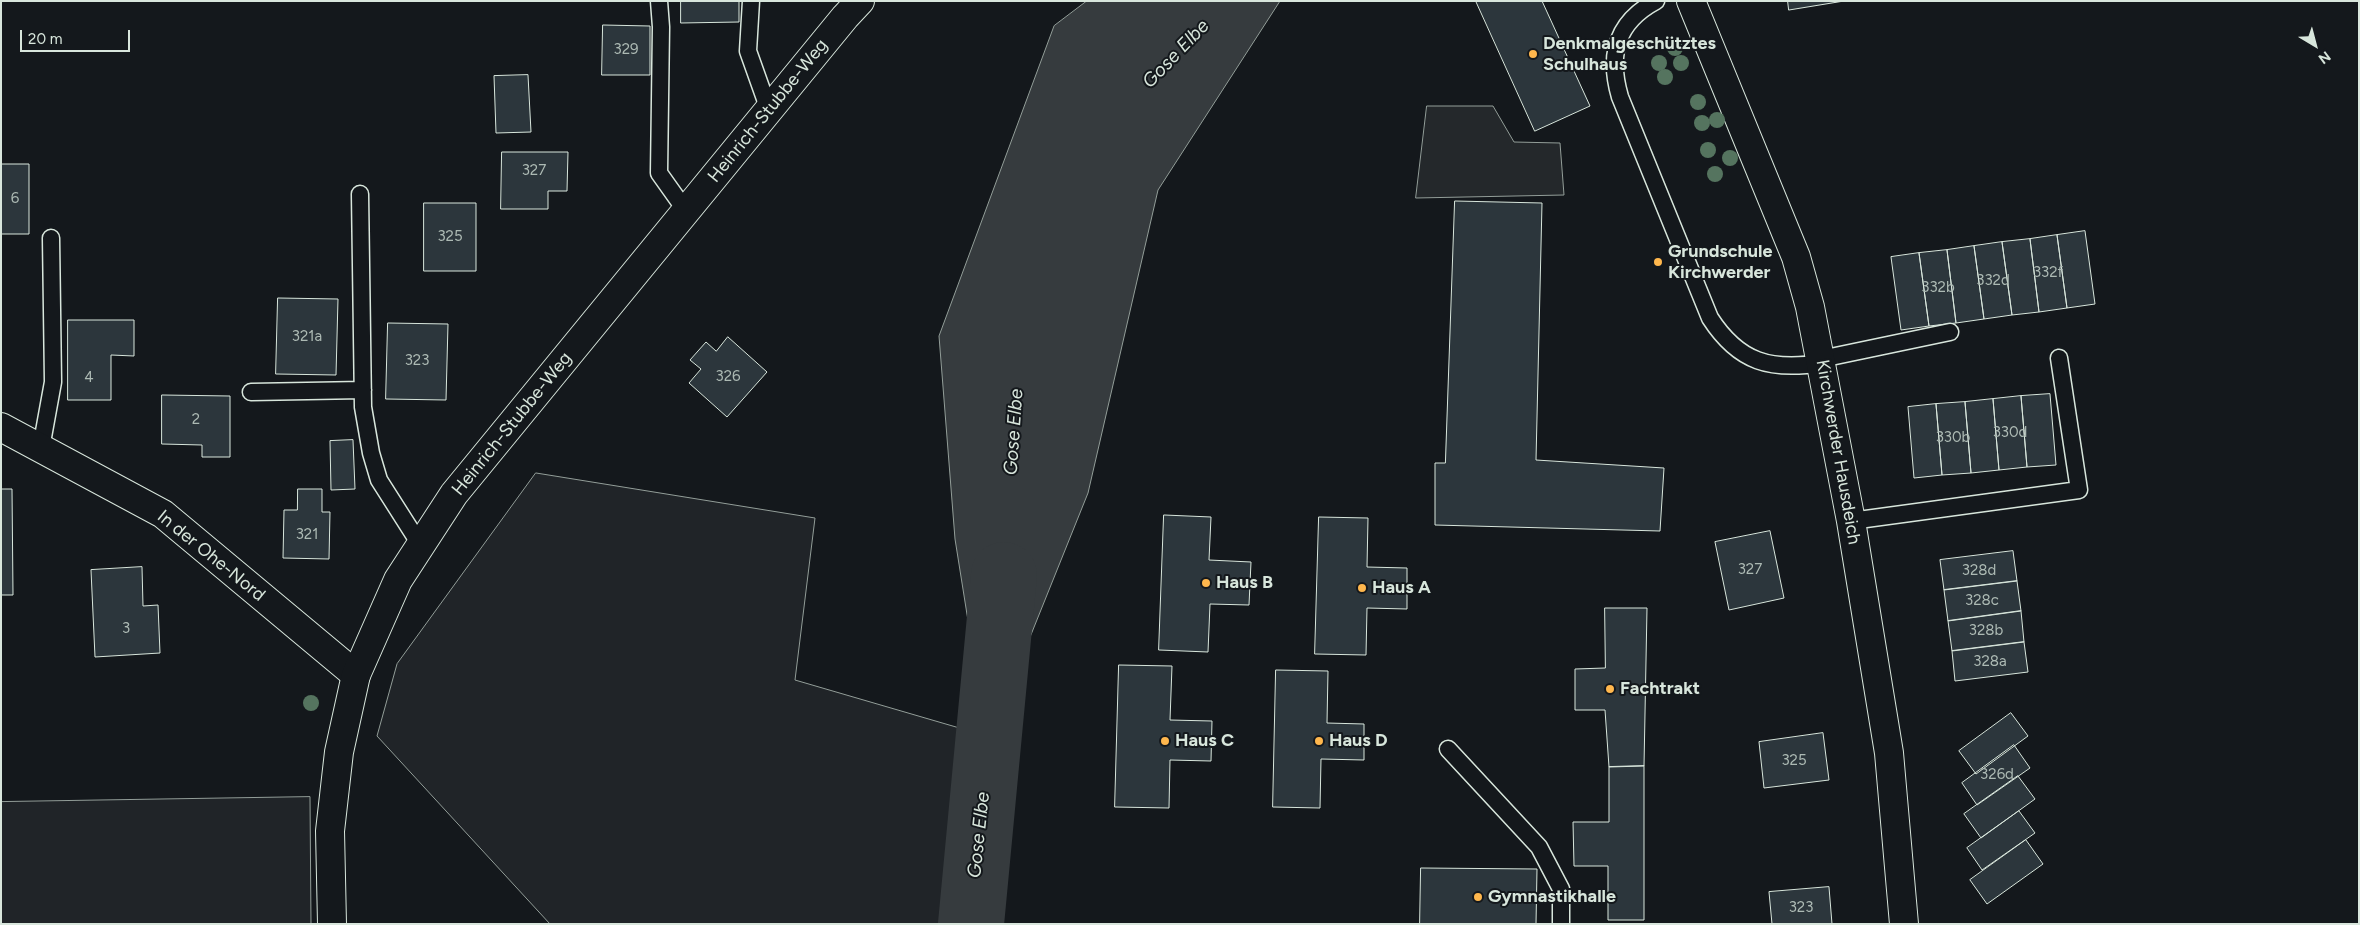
<!DOCTYPE html>
<html>
<head>
<meta charset="utf-8">
<style>
  body { margin:0 }
  #map { position:relative; width:2360px; height:925px; overflow:hidden; background:#14181c; font-family:Figtree,sans-serif }
  canvas { display:block }
  .frame { position:absolute; inset:0; border:2px solid #d8e6dc; pointer-events:none }
  .north { position:absolute; left:2290px; top:20px; width:50px; height:50px; -webkit-text-stroke:4px #14181c; paint-order:stroke; rotate:143deg; font-size:14px; font-weight:700; line-height:20px; text-align:center; color:#d8e6dc }
  .north::after { content:''; display:block; margin:auto; width:18px; height:22px; background:#d8e6dc; clip-path:polygon(50% 0,100% 100%,50% 72%,0 100%) }
  .scale { position:absolute; left:20px; top:30px; width:110px; height:22px; box-sizing:border-box; border:2px solid #d8e6dc; border-top:0; padding-left:6px; font-size:15px; line-height:18px; white-space:nowrap; color:#d8e6dc; -webkit-text-stroke:4px #14181c; paint-order:stroke }
</style>
</head>
<body>
<div id="map">
<canvas width="2360" height="925"></canvas>
<div class="frame"></div>
<div class="north">N</div>
<div class="scale">20 m</div>
</div>
<script>
const ctx = document.querySelector('canvas').getContext('2d');
ctx.lineJoin = 'round';
function paint(path, color) {
  ctx.fillStyle = color;
  ctx.fill(path, 'evenodd');
}
function strokePath(path, color, width, dash) {
  ctx.strokeStyle = color;
  ctx.lineWidth = width;
  ctx.lineCap = dash ? 'butt' : 'round';
  ctx.setLineDash(dash || []);
  ctx.stroke(path);
}
function drawText(font, color, halo, rows, align = 'center') {
  ctx.font = font + ' Figtree,sans-serif';
  ctx.lineWidth = 4;
  ctx.setLineDash([]);
  ctx.textBaseline = 'middle';
  ctx.strokeStyle = halo;
  ctx.fillStyle = color;
  for (const [text, x, y, turn = 0] of rows) {
    ctx.save();
    ctx.translate(x, y);
    ctx.rotate((+turn || 0) * Math.PI / 180);
    ctx.textAlign = isNaN(turn) ? turn : align;
    if (halo) ctx.strokeText(text, 0, 0);
    ctx.fillText(text, 0, 0);
    ctx.restore();
  }
}
const green = new Path2D(`
  M536,473L815,518L795,680L1004,741L996,924H550L377,736L397,664Z
  M310,797L311,924H1V802Z`);
const parking = new Path2D(`
  M1427,106H1493L1514,142L1560,143L1564,195L1416,198Z`);
const water = new Path2D(`
  M1087,1H1280L1158,190L1088,493L1020,662L976,671L955,539L939,336L1054,26Z`);
const river = new Path2D(`
  M971,924L1004,575`);
const building = new Path2D(`
  M681,1H739V22L681,23Z
  M1476,1H1542L1590,106L1535,131Z
  M1788,1H1844L1789,10Z
  M603,25L650,26V75H602Z
  M528,75L531,132L496,133L494,76Z
  M502,152H568L567,191H548V209H501Z
  M1,164H29V234H1Z
  M1455,201L1542,203L1536,460L1664,468L1660,531L1435,525V463H1445Z
  M424,203H476V271H424Z
  M2085,231L2095,304L2067,308L2057,235Z
  M2057,235L2067,308L2039,312L2030,239Z
  M2030,239L2039,312L2012,315L2002,242Z
  M2002,242L2012,315L1984,319L1974,246Z
  M1974,246L1984,319L1956,323L1947,250Z
  M1947,250L1956,323L1929,326L1919,253Z
  M1919,253L1929,326L1901,330L1891,257Z
  M278,298L338,299L336,375L276,374Z
  M68,320H134V356L111,355V400H68Z
  M388,323L448,324L446,400L386,399Z
  M728,337L767,372L727,417L689,383L701,369L690,360L706,342L716,351Z
  M2050,394L2056,465L2027,467L2021,396Z
  M162,395L230,396V457H202V445L162,444Z
  M2021,396L2027,467L1999,470L1993,399Z
  M1993,399L1999,470L1971,473L1965,402Z
  M1965,402L1971,473L1942,475L1936,404Z
  M1936,404L1942,475L1914,478L1908,407Z
  M353,440L355,489L331,490L330,441Z
  M1,489H12L13,595H1Z
  M298,489H322V512H330L329,559L283,558L284,510H297Z
  M1164,515L1211,517L1209,560L1251,562L1249,605L1210,604L1208,652L1159,650Z
  M1319,517L1368,518L1367,567L1407,568V609L1367,608L1366,655L1315,654Z
  M1770,531L1784,598L1729,610L1715,542Z
  M2013,551L2017,581L1944,590L1940,560Z
  M142,567L143,606L158,605L160,653L95,657L91,570Z
  M2017,581L2021,611L1948,621L1944,590Z
  M1605,608H1647L1644,766L1609,767L1605,710H1575V669L1605,668Z
  M2021,611L2024,642L1952,651L1948,621Z
  M2024,642L2028,672L1955,681L1952,651Z
  M1119,665L1172,666L1170,720L1212,721L1211,761L1170,760L1169,808L1115,807Z
  M1276,670L1328,671L1327,723L1364,724V760L1321,759L1320,808L1273,807Z
  M2011,713L2028,736L1976,774L1959,751Z
  M1823,733L1829,780L1764,788L1759,742Z
  M2014,745L2030,768L1977,805L1962,783Z
  M1644,766V920H1608V866H1574L1573,822H1609V767Z
  M2018,776L2035,799L1981,838L1964,814Z
  M2019,811L2035,833L1982,870L1967,848Z
  M2026,840L2043,864L1987,904L1970,880Z
  M1421,868L1537,869L1536,924H1420Z
  M1829,887L1832,924H1772L1769,892Z`);
const service = new Path2D(`
  M659,1L661,27L659,173L686,211
  M751,1L748,51L769,110
  M1656,1C1615,23 1608,56 1620,97L1710,318C1739,363 1771,371 1822,363
  M360,194L363,407L371,453L379,480L421,546
  M1821,359L1950,332
  M251,392L363,390
  M41,448L53,382L51,238
  M1851,521L2079,490L2059,358
  M1448,749L1539,847L1561,889V924`);
const minor = new Path2D(`
  M1,427L163,514L356,675`);
const tertiary = new Path2D(`
  M1691,1L1796,257L1810,307L1851,521L1889,753L1904,924`);
const secondary = new Path2D(`
  M332,924L330,831L339,752L356,675L398,580L454,494L845,17L860,1`);
const trees = [
  [1675,48],
  [1659,63],
  [1681,63],
  [1665,77],
  [1698,102],
  [1717,120],
  [1702,123],
  [1708,150],
  [1730,158],
  [1715,174],
  [311,703]
];
const markers = [
  [1533,54,5,"#ffb74d"],
  [1658,262,5,"#ffb74d"],
  [1206,583,5,"#ffb74d"],
  [1362,588,5,"#ffb74d"],
  [1610,689,5,"#ffb74d"],
  [1165,741,5,"#ffb74d"],
  [1319,741,5,"#ffb74d"],
  [1478,897,5,"#ffb74d"]
];
const numberNames = [
  ["329",626,50],
  ["327",534,171],
  ["6",15,199],
  ["325",450,237],
  ["332f",2048,273],
  ["332d",1993,281],
  ["332b",1938,288],
  ["321a",307,337],
  ["323",417,361],
  ["326",728,377],
  ["4",89,378],
  ["2",196,420],
  ["330d",2010,433],
  ["330b",1953,438],
  ["321",307,535],
  ["327",1750,570],
  ["328d",1979,571],
  ["328c",1982,601],
  ["3",126,629],
  ["328b",1986,631],
  ["328a",1990,662],
  ["325",1794,761],
  ["326d",1997,775],
  ["323",1801,908]
];
const poiNames = [
  ["Denkmalgeschütztes",1543,44],
  ["Schulhaus",1543,65],
  ["Grundschule",1668,252],
  ["Kirchwerder",1668,273],
  ["Haus B",1216,583],
  ["Haus A",1372,588],
  ["Fachtrakt",1620,689],
  ["Haus C",1175,741],
  ["Haus D",1329,741],
  ["Gymnastikhalle",1488,897]
];
const streetNames = [
  ["Heinrich-Stubbe-Weg",768,111,-51],
  ["Heinrich-Stubbe-Weg",512,424,-51],
  ["Kirchwerder Hausdeich",1838,452,80],
  ["In der Ohe-Nord",211,556,39]
];
const waterNames = [
  ["Gose Elbe",1176,54,-46],
  ["Gose Elbe",1014,432,-86],
  ["Gose Elbe",979,835,-84]
];
paint(green, '#202428');
strokePath(green, '#939e99', 1);
paint(parking, '#24282b');
strokePath(parking, '#939e99', 1);
paint(water, '#363b3e');
strokePath(water, '#939e99', 1);
strokePath(river, '#363b3e', 66);
paint(building, '#2c363c');
strokePath(building, '#d8e6dc', 1);
strokePath(service, '#d8e6dc', 19);
strokePath(minor, '#d8e6dc', 30);
strokePath(tertiary, '#d8e6dc', 30);
strokePath(secondary, '#d8e6dc', 30);
strokePath(service, '#14181c', 16);
strokePath(minor, '#14181c', 28);
strokePath(tertiary, '#14181c', 28);
strokePath(secondary, '#14181c', 28);
ctx.fillStyle = '#55745f';
for (const [x, y] of trees) {
  ctx.beginPath();
  ctx.arc(x, y, 8, 0, 2 * Math.PI);
  ctx.fill();
}
for (const [x, y, r, color] of markers) {
  const dot = new Path2D();
  dot.arc(x, y, r, 0, 2 * Math.PI);
  ctx.fillStyle = color;
  ctx.fill(dot);
  strokePath(dot, '#14181c', 2);
}
drawText('15px', '#adbab4', null, numberNames);
drawText('bold 18px', '#d8e6dc', '#14181c', poiNames, 'left');
drawText('18px', '#d8e6dc', '#14181c', streetNames);
drawText('italic 19px', '#d8e6dc', '#14181c', waterNames);
</script>
</body>
</html>
